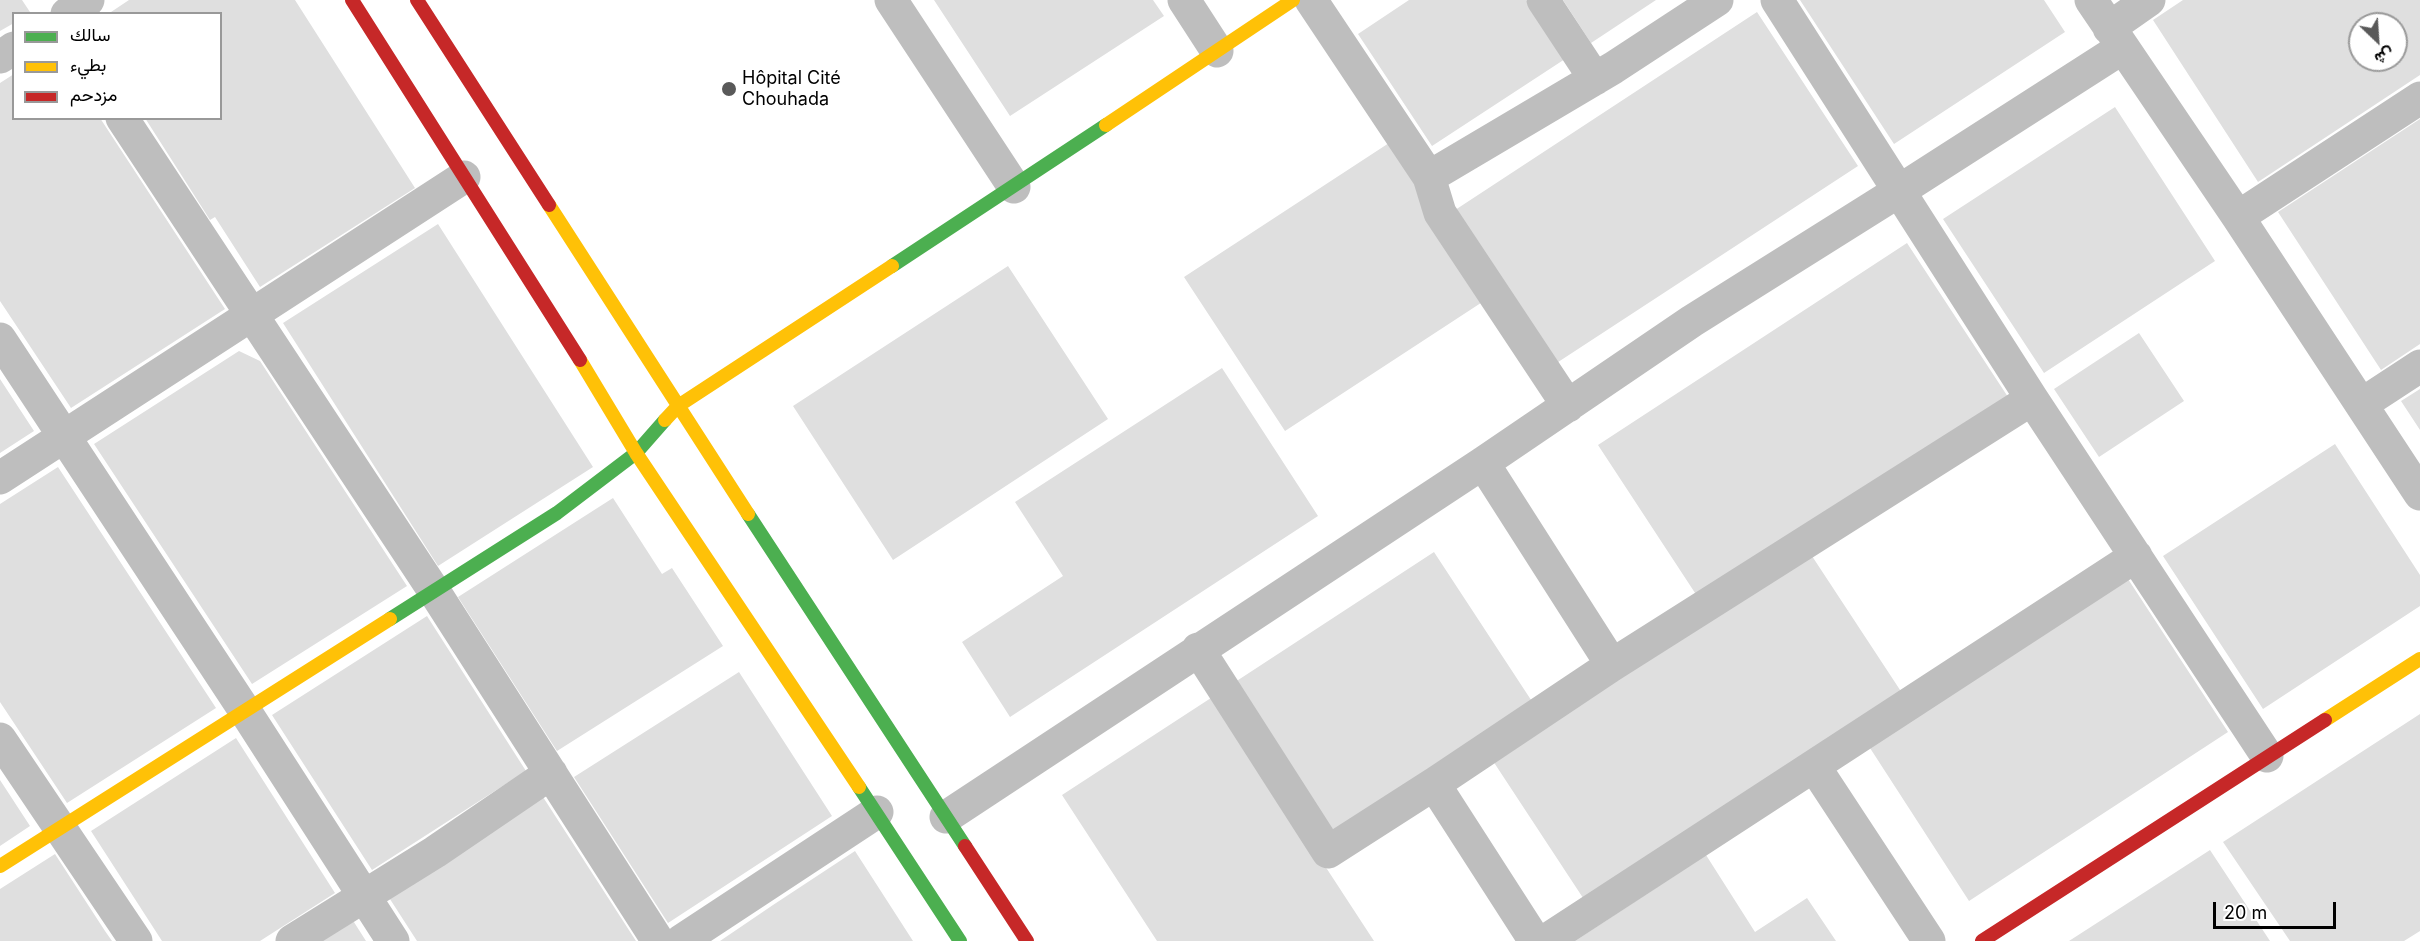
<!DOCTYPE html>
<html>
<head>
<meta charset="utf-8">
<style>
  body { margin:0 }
  #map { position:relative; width:2420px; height:941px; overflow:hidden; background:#fff; font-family:Inter,Vazirmatn,sans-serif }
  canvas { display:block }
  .legend { position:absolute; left:12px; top:12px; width:210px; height:108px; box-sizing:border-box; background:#fff; border:2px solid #999; margin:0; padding:8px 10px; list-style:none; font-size:18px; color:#000 }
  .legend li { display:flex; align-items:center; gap:12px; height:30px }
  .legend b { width:30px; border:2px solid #999 }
  .north { position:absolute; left:2348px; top:12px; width:60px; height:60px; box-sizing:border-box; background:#fff; border:2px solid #999; border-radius:50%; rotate:155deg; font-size:16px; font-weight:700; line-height:24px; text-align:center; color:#000 }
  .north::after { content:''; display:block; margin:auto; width:21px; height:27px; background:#595959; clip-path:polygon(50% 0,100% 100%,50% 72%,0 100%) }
  .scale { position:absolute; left:2213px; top:902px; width:123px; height:27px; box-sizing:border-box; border:3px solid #000; border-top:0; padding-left:8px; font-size:18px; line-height:21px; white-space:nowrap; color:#000; -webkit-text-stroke:4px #fff; paint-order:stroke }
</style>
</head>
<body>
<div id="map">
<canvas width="2420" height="941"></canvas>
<ul class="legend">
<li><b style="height:8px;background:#4caf50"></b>سالك</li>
<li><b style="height:8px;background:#ffc107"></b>بطيء</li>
<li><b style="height:8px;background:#c62828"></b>مزدحم</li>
</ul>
<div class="north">ش</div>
<div class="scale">20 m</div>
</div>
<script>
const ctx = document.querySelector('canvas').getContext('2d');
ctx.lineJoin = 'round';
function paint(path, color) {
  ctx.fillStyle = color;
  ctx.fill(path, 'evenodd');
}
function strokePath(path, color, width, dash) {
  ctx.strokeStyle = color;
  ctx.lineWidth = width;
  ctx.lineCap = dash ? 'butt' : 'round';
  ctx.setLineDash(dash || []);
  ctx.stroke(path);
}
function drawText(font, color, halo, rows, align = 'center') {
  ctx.font = font + ' Inter,sans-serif';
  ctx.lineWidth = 5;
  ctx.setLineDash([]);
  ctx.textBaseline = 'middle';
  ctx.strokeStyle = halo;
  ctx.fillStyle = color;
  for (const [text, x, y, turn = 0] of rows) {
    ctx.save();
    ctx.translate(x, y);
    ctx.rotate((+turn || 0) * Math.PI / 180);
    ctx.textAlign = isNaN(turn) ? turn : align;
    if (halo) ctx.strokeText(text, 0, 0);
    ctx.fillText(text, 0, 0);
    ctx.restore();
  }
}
const building = new Path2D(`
  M0,0H22L30,12L14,14V23L0,31Z
  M129,0H295L415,188L260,287L215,217L210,220L145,118H220V14H108Z
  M934,0H1153L1164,16L1010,116Z
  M1409,0H1526L1565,59L1432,146L1358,34Z
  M1563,0H1656L1591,43Z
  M1800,0H2044L2065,32L1894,144Z
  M2183,0H2420V75L2258,182L2153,20ZM2360,24H2396V60H2360Z
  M1757,12L1858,166L1549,368L1449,214Z
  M14,74V118H100L225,309L71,408L0,301V83Z
  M2115,107L2215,261L2044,373L1943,219Z
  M2420,119V344L2381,370L2278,212Z
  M1389,143L1490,297L1285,431L1184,277Z
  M438,224L593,467L438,566L283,323Z
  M1907,243L2008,397L1699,599L1598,445Z
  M1008,266L1108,419L893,560L793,406Z
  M2139,333L2184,401L2099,457L2054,389Z
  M239,351L260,361L407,586L252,684L94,444Z
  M1222,368L1318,516L1010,717L962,642L1063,576L1015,502Z
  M0,379L34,431L0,453Z
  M2420,389V430L2401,401Z
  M2335,444L2420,575V606L2263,709L2163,556Z
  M58,467L216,708L67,803L0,702V504Z
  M613,498L662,574L672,568L723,646L557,751L458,597Z
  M1434,552L1535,706L1330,840L1229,686Z
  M1810,553L1904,696L1587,904L1493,761Z
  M2128,579L2228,732L1969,901L1870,748Z
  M427,616L526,771L372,870L272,715Z
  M739,672L832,816L668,923L574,777Z
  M1214,696L1374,941H1157L1062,795Z
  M2420,714V931L2404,941H2290L2223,842Z
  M236,738L335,893L260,941H162L91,831Z
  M0,780L30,826L0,846Z
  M543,797L636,941H417L388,896Z
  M2210,850L2270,941H2069L2159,883Z
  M855,851L913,941H720L773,905Z
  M55,854L105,931L112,941H0V889Z
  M1706,855L1755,932L1807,898L1836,941H1575Z
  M352,919L366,941H317Z`);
const street = new Path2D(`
  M891,0L1014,187
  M1184,0L1217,51
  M1311,0L1429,177L1440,213L1568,406
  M1543,0L1595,79
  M1777,0L2032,399L2267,756
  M2091,0L2238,217L2420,494
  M67,14L88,0
  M2109,28L2149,0
  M0,57L14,48
  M122,118L434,591L658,941
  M1429,177L1613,68L1717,0
  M2238,217L2420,98
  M0,339L245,711L393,941
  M2362,404L2420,366
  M1483,463L1612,665L2032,399
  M0,478L464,177
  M1198,649L1328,852L1434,784
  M0,739L136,941
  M1814,766L1929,941
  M946,817L1483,463L1692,321L1899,191L2122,48
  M292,941L435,852L551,773
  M681,941L877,812
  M1535,941L1434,784L1612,665
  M1545,941L2136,556`);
const fast = new Path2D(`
  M892,266L1106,125
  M748,514L965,846
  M390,619L557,513L636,453L665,420
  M859,787L960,941`);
const slow = new Path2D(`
  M1106,125L1293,0
  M549,205L748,514
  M580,360L636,453L859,787
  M665,420L678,406L892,266
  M2325,720L2420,659
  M0,866L390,619`);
const jam = new Path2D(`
  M352,0L580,360
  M417,0L549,205
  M965,846L1027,941
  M1982,941L2325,720`);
const markers = [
  [729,89,8,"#595959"]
];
const poiNames = [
  ["Hôpital Cité",742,79],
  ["Chouhada",742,100]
];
paint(building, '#dfdfdf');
strokePath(street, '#bebebe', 33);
strokePath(fast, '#4caf50', 14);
strokePath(slow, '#ffc107', 14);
strokePath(jam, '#c62828', 14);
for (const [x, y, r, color] of markers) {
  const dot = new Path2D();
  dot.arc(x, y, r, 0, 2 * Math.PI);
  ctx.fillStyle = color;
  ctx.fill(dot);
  strokePath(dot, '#fff', 2);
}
drawText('18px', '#000', '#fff', poiNames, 'left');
</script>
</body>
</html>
